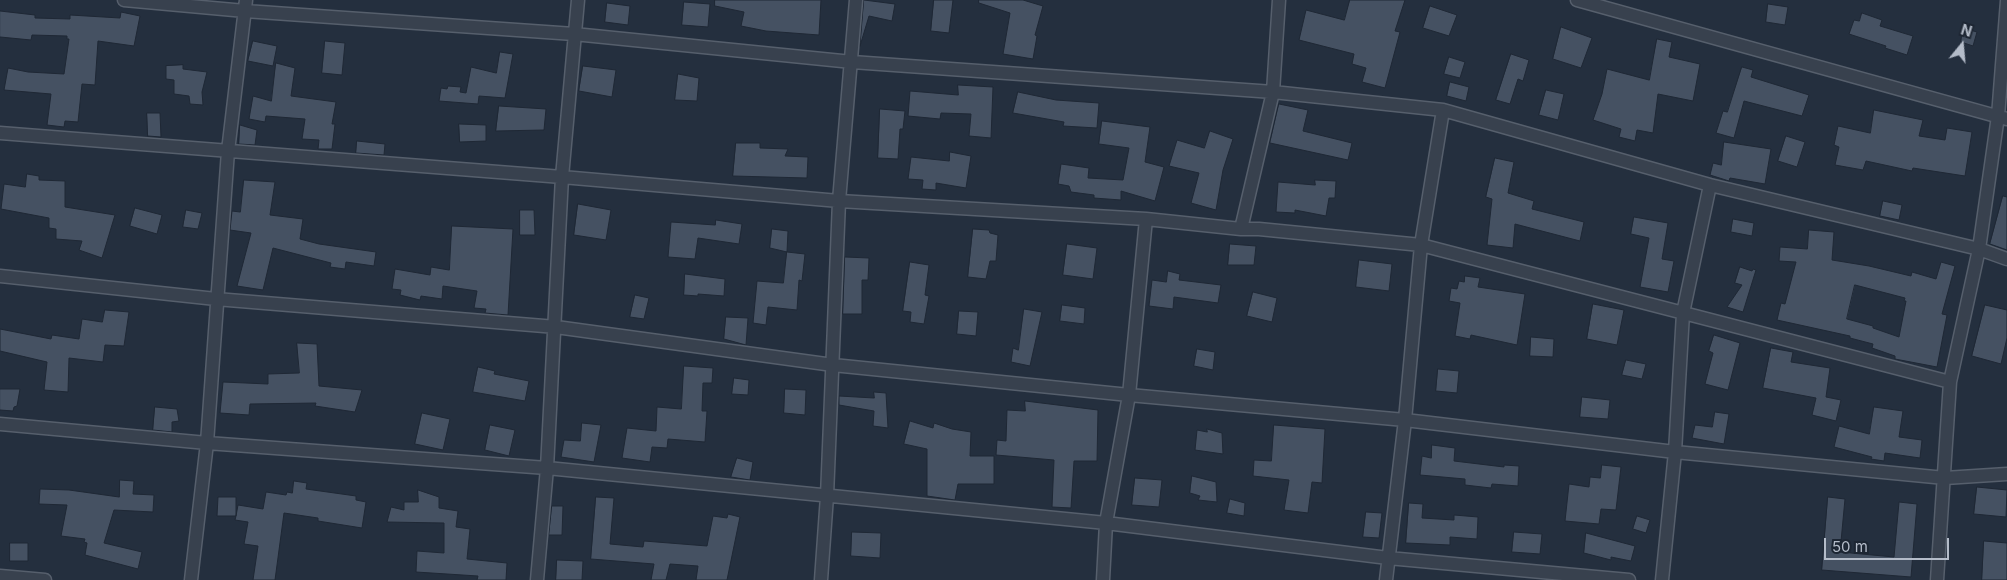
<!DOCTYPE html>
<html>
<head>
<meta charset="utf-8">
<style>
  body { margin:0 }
  #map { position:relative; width:2007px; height:580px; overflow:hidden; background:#242f3e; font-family:Inter,sans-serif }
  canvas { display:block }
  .north { position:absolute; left:1937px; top:20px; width:50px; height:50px; -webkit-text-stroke:4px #1d2633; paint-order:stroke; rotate:17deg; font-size:14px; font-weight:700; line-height:20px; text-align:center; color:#b4bcc9 }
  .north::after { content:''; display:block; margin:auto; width:18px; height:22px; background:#b4bcc9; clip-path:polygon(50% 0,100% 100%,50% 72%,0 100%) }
  .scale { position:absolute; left:1824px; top:538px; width:125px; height:22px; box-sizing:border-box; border:2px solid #b4bcc9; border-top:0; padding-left:6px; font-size:15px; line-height:18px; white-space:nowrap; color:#b4bcc9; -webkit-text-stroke:4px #1d2633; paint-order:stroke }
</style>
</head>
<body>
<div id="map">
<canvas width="2007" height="580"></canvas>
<div class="north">N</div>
<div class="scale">50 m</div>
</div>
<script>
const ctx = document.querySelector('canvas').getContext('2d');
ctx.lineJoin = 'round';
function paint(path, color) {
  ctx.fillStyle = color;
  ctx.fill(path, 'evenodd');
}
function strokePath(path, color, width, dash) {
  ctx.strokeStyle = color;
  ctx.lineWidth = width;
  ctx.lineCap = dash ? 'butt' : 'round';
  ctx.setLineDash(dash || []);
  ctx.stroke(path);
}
const building = new Path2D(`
  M715,0H821L819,35L766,31L741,26L744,12L715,6Z
  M864,0L895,4L892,21L869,16L860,46Z
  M934,0H953L949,33L931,31Z
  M979,0H1023L1043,6L1035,35L1037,36L1033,59L1003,54L1010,13L979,3Z
  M1350,0H1405L1395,31L1400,32L1385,88L1362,82L1366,68L1352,64L1354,54L1299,40L1306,10L1344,20Z
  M684,2L710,4L708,27L682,25Z
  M607,3L630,6L628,25L605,22Z
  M1768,4L1788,7L1785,25L1766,22Z
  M1430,6L1457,15L1449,36L1423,28Z
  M0,11L35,15V18L70,19V15L120,18L121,12L140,16L134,46L98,41L95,85L82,84L78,122L65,121L64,127L47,125L51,94L4,90L8,68L28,72L64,74L69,39H67V36L32,35L31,40L0,37Z
  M1862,13L1882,20L1880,26L1913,36L1907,55L1885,48L1886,46L1849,34L1854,20L1859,21Z
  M1561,27L1592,38L1581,68L1553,59Z
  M1963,28L1977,32L1973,46L1961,42Z
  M1657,39L1672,42L1669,57L1700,64L1693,101L1658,94L1653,133L1637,130L1635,141L1619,137L1621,129L1593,120L1602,94L1607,69L1649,80Z
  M253,41L277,46L273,66L248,61Z
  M325,41L345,43L342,75L322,73Z
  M500,52L513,54L505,98L479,96L478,104L439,101L441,88L447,89L448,86L461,87L460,92L466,93L471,67L496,73Z
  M1511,54L1529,60L1523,81L1518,79L1510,104L1496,100Z
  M1449,57L1465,62L1460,78L1444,74Z
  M276,63L295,68L291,96L336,102L332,124H335L332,149H318L319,140L302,139L305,119L266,116L265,122L249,119L253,96L271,101Z
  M183,65V69L207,72L202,92L203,105L190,104L189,96L174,94V80L166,79V66Z
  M583,66L616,70L612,97L579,91Z
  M1742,67L1753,70L1751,77L1809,95L1802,116L1744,101L1734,138L1716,133L1723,111L1727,112Z
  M678,74L699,78L697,101L675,100Z
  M1450,82L1469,87L1466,101L1447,96Z
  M958,85L993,87L991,138L969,136L971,114L941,113L940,119L908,116L910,91L958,95Z
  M1546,90L1564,94L1558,120L1539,115Z
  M1018,92L1056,100L1099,103L1097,128L1063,126L1064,122L1013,113Z
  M1279,104L1308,110L1303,131L1352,143L1348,160L1270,143Z
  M499,106L546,109L544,130L496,131Z
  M880,109L905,111L903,129H900L898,159L878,158Z
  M1874,110L1923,120L1919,136L1945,140L1947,128L1972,132L1965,176L1913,168L1912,171L1866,161L1863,170L1835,165L1839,147L1834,145L1838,126L1870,133Z
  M147,113H160L161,137L148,136Z
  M1102,121L1150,127L1145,162L1164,167L1155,201L1121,191V200L1094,198V195L1071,192L1069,186L1058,184L1061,164L1089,168L1088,178L1123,180L1129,148L1099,144Z
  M459,124L486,125V141L460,142Z
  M240,125L257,130L255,145L239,144Z
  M1210,131L1233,139L1223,170L1216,210L1191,203L1199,173L1169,166L1177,140L1204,148Z
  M1786,136L1805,142L1797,167L1778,161Z
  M357,141L385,144L384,155L356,153Z
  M1724,142L1771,149L1765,184L1730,178L1729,181L1710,175L1713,163L1721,165Z
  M736,143H760V148L788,149L785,156L808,157L807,178L733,176Z
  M950,152L971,156L966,188L936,183V190L922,189L923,180L908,179L911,157L949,161Z
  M1495,158L1514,162L1508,193L1534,201L1532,209L1584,222L1580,241L1515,224L1513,248L1487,245L1492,199L1486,197Z
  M27,174L39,176V180L65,181V207L115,215L102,258L79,250L82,241L56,239V229L49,228V218L1,209L4,184L25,187Z
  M244,180L275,182L270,215L303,219L300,239L319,244L376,252L374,266L346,262L345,269L330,267L331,263L273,248L263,290L237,286L251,233L230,230L232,211L240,212Z
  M1315,180L1336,181L1335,198H1329L1326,216L1295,210V213L1276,212L1278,182L1315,185Z
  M2003,196L2007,197V250L1990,244Z
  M1883,201L1902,205L1899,220L1880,216Z
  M578,204L611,210L606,240L574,235Z
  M135,208L162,215L157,234L130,226Z
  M186,210L202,213L198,229L183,227Z
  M520,210H534L535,235H520Z
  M1634,217L1668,223L1662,259L1674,261L1668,292L1640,287L1649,238L1631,234Z
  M1733,219L1754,223L1752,236L1731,232Z
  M716,220L742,224L739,244L698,238L695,259L668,257L671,222L715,225Z
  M452,226L513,229L508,315L485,313L486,309L474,308L477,291L443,286L442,299L421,296L420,300L400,295L401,290L392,289L395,269L430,275L431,267L449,270Z
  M772,229L788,231L787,252L770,248Z
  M973,229L989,230L990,233L998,235L996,261H990L986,279L968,277Z
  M1809,230L1834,232L1832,260L1869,266L1911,276L1912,272L1936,279L1941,262L1955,266L1942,314L1947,315L1937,367L1895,359V356L1872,348L1873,344L1850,338V336L1777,320L1781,303L1785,304L1796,262L1779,261L1780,247L1807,249ZM1855,285L1905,298L1904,301H1906L1899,337L1873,328V326L1847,319Z
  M1067,244L1097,248L1093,279L1063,275Z
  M1230,244L1256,246L1254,265H1228Z
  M787,252L805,254L802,281L799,280L797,310L768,307L766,325L753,323L757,281L783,283Z
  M845,257L869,258L868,280H862V314H843Z
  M1359,260L1392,264L1389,291L1356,287Z
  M910,262L929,265L925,295L929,296L924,324L910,322L911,312L903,311Z
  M1740,267L1752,271L1753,269L1756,270L1743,312L1727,307L1742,285L1735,283Z
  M1168,271L1180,274L1179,280L1221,285L1218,303L1174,297L1173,309L1149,306L1152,280L1166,282Z
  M685,274L725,279L724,296L698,294V296L684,295Z
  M1465,276L1480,278L1478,287L1525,294L1517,345L1471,335L1470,339L1455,336L1460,303L1449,301L1451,288L1457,289L1459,281L1464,282Z
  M1253,292L1277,298L1272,322L1247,316Z
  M635,295L649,298L644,319L630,317Z
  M1593,304L1624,310L1617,345L1587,339Z
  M1062,305L1085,308L1084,324L1060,321Z
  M1985,305L2007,310V338L2001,364L1972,356Z
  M1024,309L1042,312L1030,366L1011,362L1013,348L1018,350Z
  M105,310L129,312L124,346L105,345L103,362L69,358L68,392L44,390L47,362L0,351V329L51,339L52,335L79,339L82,319L102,322Z
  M959,311L978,312L976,336L957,334Z
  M726,317L748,318L746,345L724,339Z
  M1714,335L1740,343L1728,390L1705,384L1713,353L1709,351Z
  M1531,337L1554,339L1553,357L1530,356Z
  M297,343L317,344L319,386L362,390L355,412L315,406L316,403L250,404L249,415L220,413L223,382L268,384V374L299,373Z
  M1771,348L1793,352L1791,362L1830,368L1826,397L1841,400L1836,421L1812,415L1816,398L1763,388Z
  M1197,349L1215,352L1213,370L1194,366Z
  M1626,360L1646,364L1642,379L1622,375Z
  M684,366L713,368L712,383H703L702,411H707L705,442L668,439L667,448L652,447L650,462L622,458L627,428L656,431L657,407L681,409Z
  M478,367L495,371L494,374L529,381L525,401L473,392Z
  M1438,369L1459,371L1457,393L1436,391Z
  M734,378L749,380L748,395L732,394Z
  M0,389H20L17,406L14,407L13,411L0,410Z
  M785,389L806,390L805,415L784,413Z
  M874,392L886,393L888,428L873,426L874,411L839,405V396L874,398Z
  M1582,397L1610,400L1608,419L1580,417Z
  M1025,401L1098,410L1097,461H1074L1071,508L1052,507L1054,460L996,455L997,440L1006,441L1007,410L1025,411Z
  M155,407L177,409L179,421L172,422V432L153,430Z
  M1874,407L1903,411L1899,437L1922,440L1920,458L1885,453L1884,461L1871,459L1872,457L1834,447L1839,426L1869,434Z
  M1715,412L1729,414L1724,444L1692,438L1695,425L1712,427Z
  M422,413L450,419L443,450L415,444Z
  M910,421L933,428L934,423L952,429L971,432L970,456H994V484H958L955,500L927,496V449L904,444Z
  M582,423L601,425L594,462L561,457L564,440L580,441Z
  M490,425L515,430L509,456L485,450Z
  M1274,425L1325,429L1322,483L1312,482L1308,513L1284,510L1289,480L1253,476L1254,460L1271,461Z
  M1207,429L1222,433L1223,454L1195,450L1197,430L1207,432Z
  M1432,445L1455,448L1454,461L1504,467V465L1519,466L1518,486L1492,484L1491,488L1465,485V479L1420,475L1422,456L1431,458Z
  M737,458L753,462L750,480L731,477Z
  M1602,465L1621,467L1616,510L1601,509L1599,524L1565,521L1569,484L1589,487L1590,477L1600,478Z
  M1192,476L1216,482L1217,502L1198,500L1200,496L1190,493Z
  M1135,478L1162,480L1159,507L1132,505Z
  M120,480L134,481L133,494L154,495L153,512L114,510L104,543L142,552L138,569L85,555L87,543L84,542L85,539L61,536L67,505L39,504L40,489L69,490L119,497Z
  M294,481L307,483L306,489L356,496V500L366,502L362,528L318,521V518L284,513L275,580H253L258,546L244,544L248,522L235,520L236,516H217L218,497H236V516L238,505L263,509L266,492L286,495L287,492L292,493Z
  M1977,487L2007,490L2006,517L1974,514Z
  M418,490L439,497V508L458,511L456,527L470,529L467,559L507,563L506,580H477L478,576L416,572L417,551L444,553V523L387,522L391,507L404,510V502H418Z
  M596,497L614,498L610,544L643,547L644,541L707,546L713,516L727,518L728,514L740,517L727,580H696L698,566L670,564L666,580H651L654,564L591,559Z
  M1828,497L1845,499L1840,552L1894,557L1899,502L1917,504L1911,577L1822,570Z
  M1230,499L1245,503L1244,516L1227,513Z
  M1409,503L1423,504L1422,518L1454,520V515L1478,517L1477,539L1450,537V545L1406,543Z
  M552,506H563L562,535H549Z
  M1366,512L1382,513L1379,538L1363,537Z
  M1637,516L1650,520L1646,533L1633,529Z
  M852,532L881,533L880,558L851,556Z
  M1514,532L1542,534L1540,554L1512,552Z
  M1586,533L1635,546L1631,561L1611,557V560L1584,553Z
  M1984,541L2007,543V580H1982Z
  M10,543H28V561H10Z
  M557,560L583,561L582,580H556Z`);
const street = new Path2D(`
  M124,0L245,11L574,34L852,62L1273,92L1443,110L1710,185L1979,249L2007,259
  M1577,0L2007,119
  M0,133L562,177L839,201L1146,219L1241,229H1259L1421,245L1950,382
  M1241,229L1273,92L1279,0
  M0,276L216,299L556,327L833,365L1129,395L1405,420L1675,452L1945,478L2007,474
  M0,424L207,443L547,468L1106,523L1388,558L1629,580
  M0,576L45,580
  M191,580L207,443L228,151L246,0
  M537,580L547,468L562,177L578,0
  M821,580L827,496L839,201L856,0
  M1103,580L1106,523L1129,395L1146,219
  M1386,580L1405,420L1421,245L1443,110
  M1662,580L1675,452L1683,313L1710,185
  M1937,580L1950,382L1979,249L1998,116L2007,1`);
paint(building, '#455162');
strokePath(building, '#1f2835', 1);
strokePath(street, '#565f6c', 15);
strokePath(street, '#38414e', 12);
</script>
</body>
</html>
